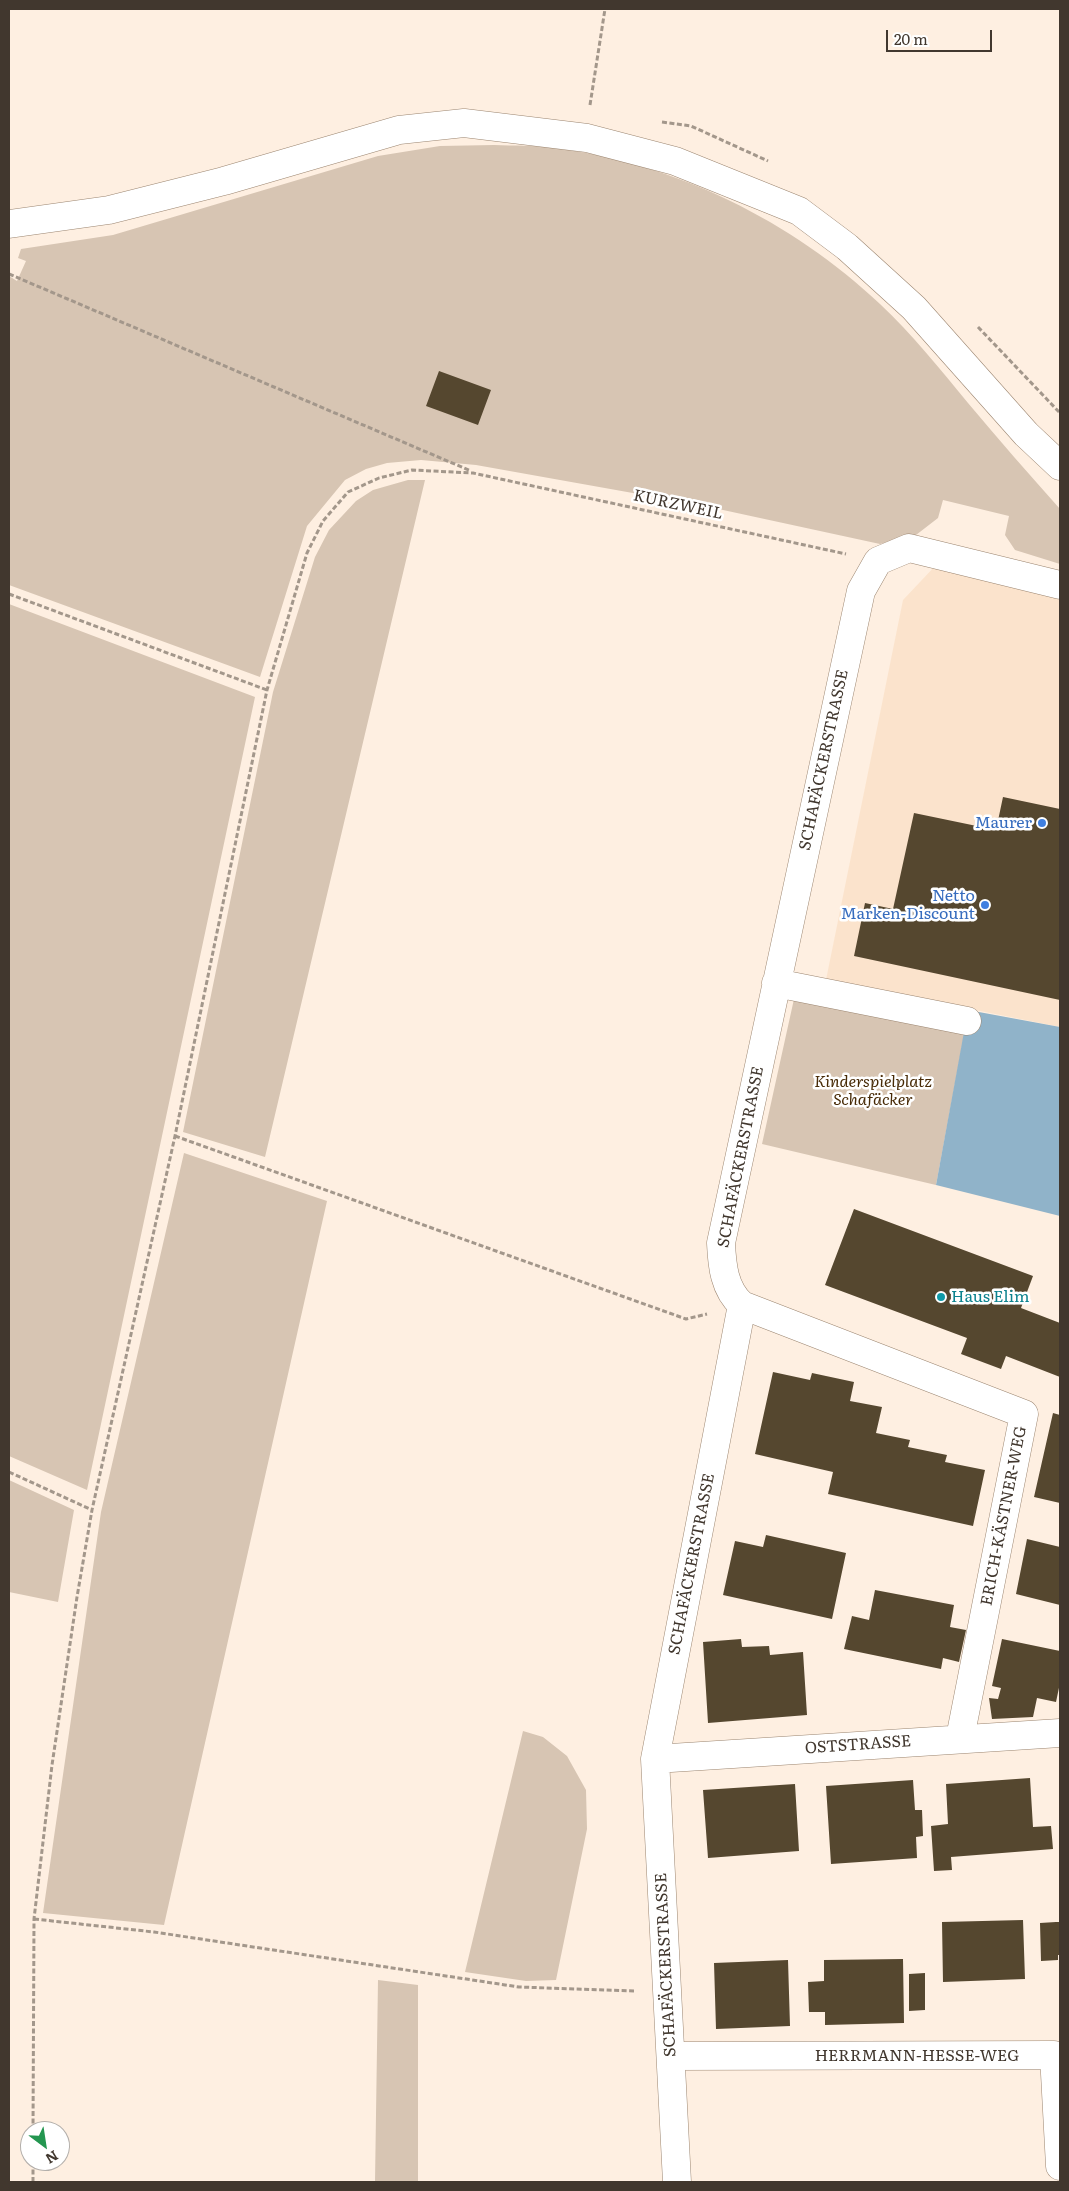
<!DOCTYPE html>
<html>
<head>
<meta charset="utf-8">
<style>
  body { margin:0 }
  #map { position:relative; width:1069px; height:2191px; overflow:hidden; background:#feefe1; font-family:Literata,serif }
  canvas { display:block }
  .frame { position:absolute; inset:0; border:10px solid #41372e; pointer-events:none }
  .north { position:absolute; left:20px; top:2121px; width:50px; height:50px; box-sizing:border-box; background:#fff; border:1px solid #b3afab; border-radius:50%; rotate:149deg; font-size:14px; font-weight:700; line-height:20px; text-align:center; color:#41372e }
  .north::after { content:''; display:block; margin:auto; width:18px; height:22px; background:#249650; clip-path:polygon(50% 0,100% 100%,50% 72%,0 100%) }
  .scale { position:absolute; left:886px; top:30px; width:106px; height:22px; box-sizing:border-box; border:2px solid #41372e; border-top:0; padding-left:6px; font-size:15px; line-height:18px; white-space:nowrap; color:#41372e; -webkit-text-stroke:4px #fff; paint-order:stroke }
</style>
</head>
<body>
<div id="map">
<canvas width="1069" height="2191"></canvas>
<div class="frame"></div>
<div class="north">N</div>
<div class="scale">20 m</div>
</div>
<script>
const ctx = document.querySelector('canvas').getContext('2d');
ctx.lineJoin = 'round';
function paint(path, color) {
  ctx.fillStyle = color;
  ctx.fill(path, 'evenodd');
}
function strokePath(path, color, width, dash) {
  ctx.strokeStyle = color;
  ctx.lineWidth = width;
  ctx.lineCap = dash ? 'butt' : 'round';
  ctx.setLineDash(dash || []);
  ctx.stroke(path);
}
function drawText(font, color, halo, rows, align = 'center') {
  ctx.font = font + ' Literata,serif';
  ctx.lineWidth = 5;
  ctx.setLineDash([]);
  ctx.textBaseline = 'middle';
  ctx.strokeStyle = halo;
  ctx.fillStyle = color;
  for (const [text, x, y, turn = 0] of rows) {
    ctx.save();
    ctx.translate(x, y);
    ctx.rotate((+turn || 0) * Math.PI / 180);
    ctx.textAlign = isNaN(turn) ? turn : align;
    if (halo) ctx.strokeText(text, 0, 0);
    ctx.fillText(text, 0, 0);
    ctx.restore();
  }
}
const built = new Path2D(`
  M937,564L1060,596V1027L826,980L903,600Z`);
const green = new Path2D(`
  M494,145C514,146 535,145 554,148C675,163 792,221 880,304C913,335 940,369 968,403C998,439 1029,474 1060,509V564L1015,550L1005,535L1009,516L943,500L938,518L916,535L880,544L700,505L476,465L421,460L387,463L366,469L345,480L307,526L260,677L9,585V276L17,281L26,261L18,258L21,249L113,235L378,156L440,146Z
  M408,480H425L265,1157L183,1132L273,692L315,557L329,530L356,501L373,490Z
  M9,604L255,697L87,1490L9,1456Z
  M794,999L965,1030L936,1185L762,1144Z
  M184,1153L327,1201L164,1925L43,1913L101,1512Z
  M9,1480L74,1510L58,1602L9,1592Z
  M523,1731L543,1737L567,1756L586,1790L587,1829L556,1980L526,1981L465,1972Z
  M378,1980L418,1985V2182H375Z`);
const water = new Path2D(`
  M968,1010L1060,1027V1216L936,1185Z`);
const building = new Path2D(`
  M439,371L491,390L478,425L426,406Z
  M1003,797L1060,809V1000L854,956L865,903L893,909L914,813L996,830Z
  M854,1209L1033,1276L1021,1308L1060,1323V1377L1006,1356L1001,1369L961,1354L967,1338L825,1285Z
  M773,1372L810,1380L812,1373L854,1382L850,1401L882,1407L876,1433L910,1440L908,1447L947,1455L945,1462L985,1470L973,1526L828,1494L833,1472L755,1454Z
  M1053,1413L1060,1415V1503L1034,1497Z
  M766,1535L846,1553L832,1619L723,1595L735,1541L763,1547Z
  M1027,1539L1060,1547V1605L1016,1594Z
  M875,1590L954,1605L950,1627L966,1630L959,1662L943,1658L941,1669L844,1649L852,1616L869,1620Z
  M741,1639L742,1647L769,1646L770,1655L803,1652L807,1715L708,1723L703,1642Z
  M1002,1639L1060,1651V1683L1056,1702L1037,1698L1033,1717L992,1719L989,1698L998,1699L1001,1688L992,1686Z
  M1030,1778L1033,1827L1051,1826L1053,1849L951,1857L952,1870L934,1871L931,1826L948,1824L946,1784Z
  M913,1780L915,1810H922L923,1836L916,1837L917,1858L831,1864L826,1786Z
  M795,1784L799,1851L708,1858L703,1790Z
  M1023,1920L1025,1979L943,1982L942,1922Z
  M1056,1922H1060V1955H1058V1960L1041,1961L1040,1923Z
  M903,1959L904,2023L825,2025V2012H809L808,1982L824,1981V1960Z
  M788,1960L790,2026L716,2029L714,1963Z
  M925,1973V2010L909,2011V1974Z`);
const path = new Path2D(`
  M590,105L605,9
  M662,122L691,126L768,161
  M9,274L471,471
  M978,327L1060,413
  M9,594L267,690
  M175,1136L686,1319L707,1314
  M9,1472L92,1510
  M34,1919L154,1932L519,1987L634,1991
  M33,2131L34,1919L52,1765L77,1597L92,1510L175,1136L267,690L307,553L323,521L348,492L379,478L412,470L473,473L846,554
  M33,2182V2161`);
const minor = new Path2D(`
  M9,224L109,210L224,181L399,130L464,123L587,138L675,161L799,211L847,247L914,308L1026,434L1060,466
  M776,983L967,1021
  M742,1305L1024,1414L960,1738
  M655,1759L1060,1733
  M671,2056L1054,2055L1060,2166
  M677,2182L655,1759L742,1305C724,1289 722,1265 721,1243L861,591L878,561L909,548L1060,585`);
const markers = [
  [1042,823,5,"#3f7fe0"],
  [985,905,5,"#3f7fe0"],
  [941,1297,5,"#0f9aa8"]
];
const streetNames = [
  ["KURZWEIL",678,505,12],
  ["SCHAFÄCKERSTRASSE",824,760,-78],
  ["SCHAFÄCKERSTRASSE",741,1157,-79],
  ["ERICH-KÄSTNER-WEG",1004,1516,-79],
  ["SCHAFÄCKERSTRASSE",692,1564,-79],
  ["OSTSTRASSE",858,1745,-4],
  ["SCHAFÄCKERSTRASSE",666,1965,-93],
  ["HERRMANN-HESSE-WEG",917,2056]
];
const shopNames = [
  ["Maurer",1032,823],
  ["Netto",975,896],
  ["Marken-Discount",975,914]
];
const parkNames = [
  ["Kinderspielplatz",873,1082],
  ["Schafäcker",873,1100]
];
const cultureNames = [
  ["Haus Elim",951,1297]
];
paint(built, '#fbe3cc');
paint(green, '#d7c5b3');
paint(water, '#90b3c9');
paint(building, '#55472f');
strokePath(minor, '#9b8570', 29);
strokePath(path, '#a3978b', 3, [5, 2.5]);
strokePath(minor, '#fff', 28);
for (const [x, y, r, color] of markers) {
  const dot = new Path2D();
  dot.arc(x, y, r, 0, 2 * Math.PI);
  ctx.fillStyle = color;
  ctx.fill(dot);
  strokePath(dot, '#fff', 2);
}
drawText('16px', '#41372e', '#fff', streetNames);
drawText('16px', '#366cbe', '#fff', shopNames, 'right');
drawText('italic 16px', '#472a06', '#fff', parkNames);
drawText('16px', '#0d838f', '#fff', cultureNames, 'left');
</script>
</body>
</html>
